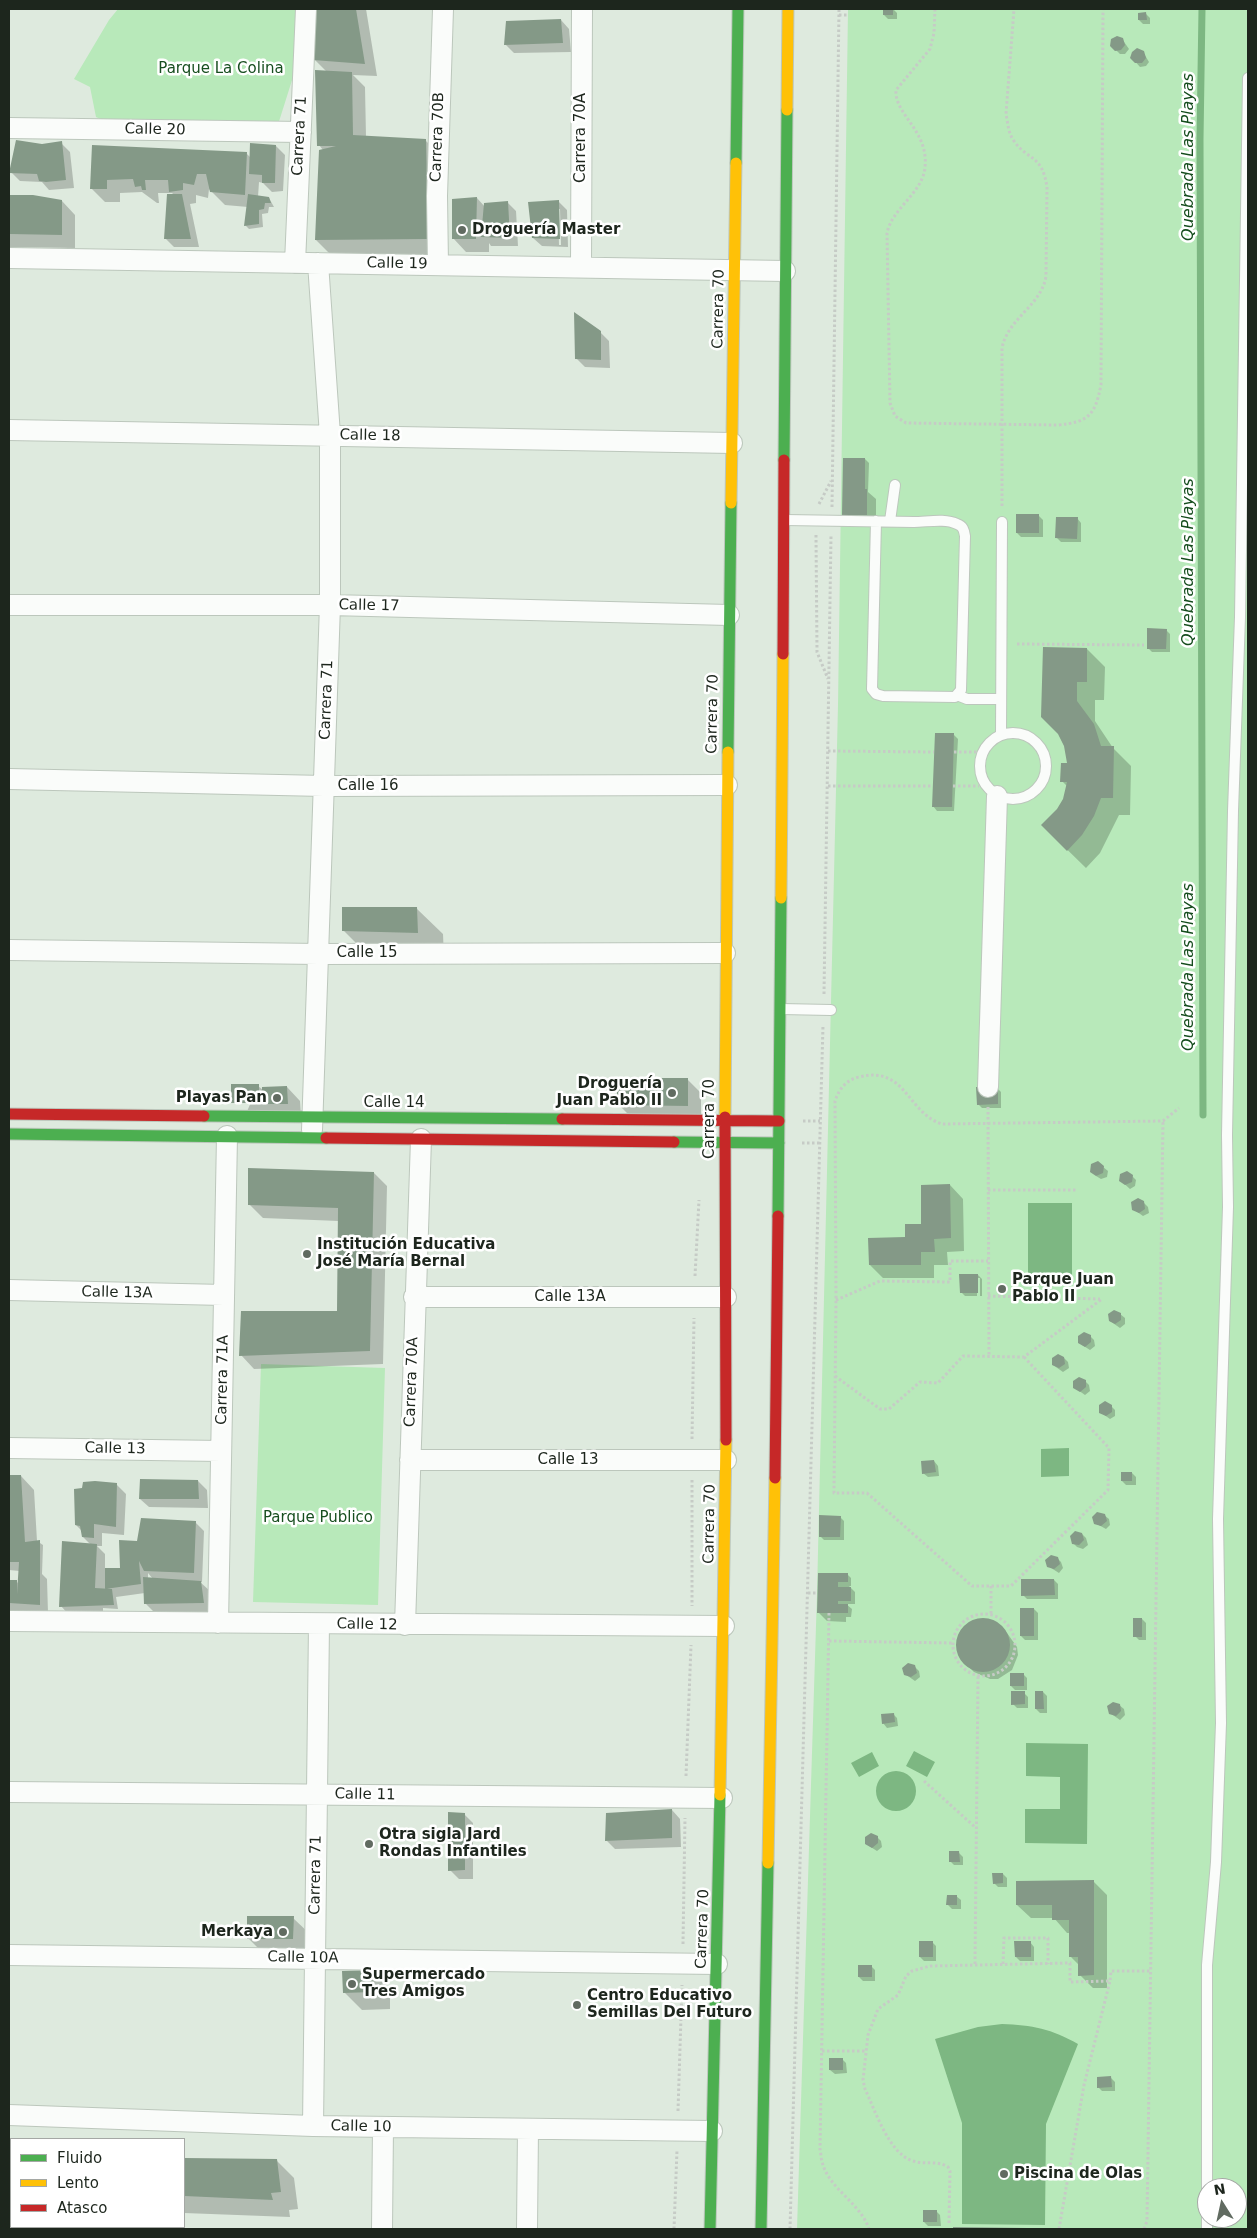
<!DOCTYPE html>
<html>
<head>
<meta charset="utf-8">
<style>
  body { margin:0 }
  #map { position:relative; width:1257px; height:2238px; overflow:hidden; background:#deeade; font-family:"DejaVu Sans",sans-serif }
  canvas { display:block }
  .frame { position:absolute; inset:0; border:10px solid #1d261d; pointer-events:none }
  .legend { position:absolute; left:10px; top:2138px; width:175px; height:90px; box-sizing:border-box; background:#fff; border:1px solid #a5a8a5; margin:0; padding:6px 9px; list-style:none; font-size:15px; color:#1d261d }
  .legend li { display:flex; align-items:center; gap:10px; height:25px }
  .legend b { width:25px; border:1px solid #a5a8a5 }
  .north { position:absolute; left:1197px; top:2178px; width:50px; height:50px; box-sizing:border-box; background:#fff; border:1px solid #a5a8a5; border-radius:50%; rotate:350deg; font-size:14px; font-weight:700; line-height:20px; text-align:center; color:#1d261d }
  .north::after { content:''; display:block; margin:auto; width:18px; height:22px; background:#616b61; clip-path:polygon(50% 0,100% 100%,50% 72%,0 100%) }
</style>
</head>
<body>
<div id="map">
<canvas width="1257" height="2238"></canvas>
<div class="frame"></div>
<ul class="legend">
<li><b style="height:6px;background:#4caf50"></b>Fluido</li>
<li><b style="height:6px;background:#ffc107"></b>Lento</li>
<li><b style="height:6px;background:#c62828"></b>Atasco</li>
</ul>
<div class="north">N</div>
</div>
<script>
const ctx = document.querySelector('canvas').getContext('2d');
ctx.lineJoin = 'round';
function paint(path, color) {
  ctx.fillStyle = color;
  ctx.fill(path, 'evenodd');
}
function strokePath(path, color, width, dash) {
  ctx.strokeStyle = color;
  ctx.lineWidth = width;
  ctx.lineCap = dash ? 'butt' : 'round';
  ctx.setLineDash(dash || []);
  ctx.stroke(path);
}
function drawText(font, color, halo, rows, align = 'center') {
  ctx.font = font + ' "DejaVu Sans",sans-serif';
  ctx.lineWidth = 5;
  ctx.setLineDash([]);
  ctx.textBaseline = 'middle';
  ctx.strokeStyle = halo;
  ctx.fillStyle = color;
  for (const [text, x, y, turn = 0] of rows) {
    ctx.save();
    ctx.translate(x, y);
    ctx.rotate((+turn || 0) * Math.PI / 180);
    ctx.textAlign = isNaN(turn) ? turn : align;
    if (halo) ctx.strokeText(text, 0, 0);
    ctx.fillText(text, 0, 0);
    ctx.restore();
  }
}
const green = new Path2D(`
  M118,9H299V58L276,131L125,130L96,117L90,87L74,79L109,20Z
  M848,9H1248V2229H797L817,1594L838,705ZM1207,2188H1237V2218H1207Z
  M261,1364L385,1368L378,1605L253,1602Z`);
const water = new Path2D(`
  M1028,1203H1072V1285H1028Z
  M1069,1448V1476L1041,1477V1449Z
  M1026,1743L1088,1744L1087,1844L1025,1843V1809H1060V1777L1026,1776Z
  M914,1751L935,1762L927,1777L906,1766Z
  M872,1752L879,1766L859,1777L851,1763Z
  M876 1791a20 20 0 1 1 40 0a20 20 0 1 1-40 0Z
  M1002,2024C1032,2025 1052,2029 1078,2044L1046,2124L1045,2225L962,2224V2123L935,2039L978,2027Z`);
const shadow = new Path2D(`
  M314,9H366L377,76L353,75L365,87L366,137L425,140L443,158L446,257L334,258L316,240L323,150L319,145L327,72L314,59Z
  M893,9L897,13V19H888L884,15Z
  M1146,14L1150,18V24H1143L1139,20Z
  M561,20L569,29L571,52L514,53L505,44Z
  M1122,39L1129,49L1125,54H1120L1111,45Z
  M1143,52L1149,62L1146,66L1140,67L1132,58Z
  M61,143L70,152L74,188L49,190L42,182L20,181L11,172L42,145Z
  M94,146L246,153L251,158L276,146L285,155L283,191L272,192L263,183L259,182L258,197L269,198L274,207H269L268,213L262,214L263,227L249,229L245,225L248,207L225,205L209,189L208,198L196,195V203L190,204L199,247H174L165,238L175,196L172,193H158L159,203H157L142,192L120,193V202H105L91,188Z
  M9,196H33L62,201L75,215V248L10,247Z
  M477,198L485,207L507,202L516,211L518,246H491L489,243V252H466L453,238Z
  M558,201L567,210L568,247L542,246L533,238ZM558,209H560L561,245H559Z
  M600,332L609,341L610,368L585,367L576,358Z
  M865,459L869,463L868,492L876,499V523H852L843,514Z
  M1039,516L1043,520V537H1021L1017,533Z
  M1077,518L1081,523V542H1061L1057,538Z
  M1166,630L1170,634V652H1152L1148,648Z
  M1087,649L1105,667L1104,700H1095V721L1113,748L1131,766L1130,815H1119L1100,853L1086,868L1042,825L1058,809L1064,800L1067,786L1062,781L1069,764L1065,745L1059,733Z
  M954,735L958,739L954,811H937L933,806Z
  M416,908L443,934L444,958L370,957L344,931Z
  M688,1080L701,1093V1119L632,1118L619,1105Z
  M258,1086L263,1090L287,1087L300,1101L301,1117L245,1116Z
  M997,1088L1001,1092V1108H982L978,1104Z
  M1103,1167L1108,1171L1107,1177L1101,1179L1096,1176Z
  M374,1173L387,1186L383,1364L254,1369L241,1355L338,1312L339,1221L263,1218L249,1204Z
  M1132,1176L1136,1180L1135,1186L1130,1189L1120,1180Z
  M950,1185L963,1199L964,1251L947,1252L948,1265H934V1278H883L870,1265L923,1225Z
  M1144,1203L1148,1207L1149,1213L1143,1216L1133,1209Z
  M978,1275L982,1279V1296H980V1278H977V1296H965L961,1292Z
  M1120,1314L1125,1318V1324L1120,1328L1110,1321Z
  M1090,1336L1094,1340L1095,1346L1090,1350L1079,1343Z
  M1064,1358L1068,1362L1069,1368L1063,1372L1053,1365Z
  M1085,1381L1089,1385L1090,1391L1085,1395L1075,1388Z
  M1111,1406L1115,1410V1416L1110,1419L1100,1412Z
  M934,1461L938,1466L939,1476L928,1477L923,1473Z
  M1132,1473L1136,1477V1485H1126L1122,1481Z
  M9,1476H21L34,1490L37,1541L43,1545L42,1574L47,1579L48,1613L9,1612V1581H16L19,1584L20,1571L9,1570Z
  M198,1481L207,1490L208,1508L149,1507L140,1499Z
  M84,1483L117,1485L126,1494L124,1535L102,1533V1546H97L105,1554V1569H121L138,1542L195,1522L204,1531L202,1582H200L210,1591L212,1612L155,1613L146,1604L145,1593L116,1597L118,1609L103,1608V1613L69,1615L61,1606L91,1545L83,1537L82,1531L76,1525ZM148,1573L153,1579L148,1578Z
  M1104,1515L1109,1519L1110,1525L1106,1529L1095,1523Z
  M840,1517L844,1521V1540H824L820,1536Z
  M1082,1534L1086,1538L1088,1545L1083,1549L1077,1547L1073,1543Z
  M1057,1558L1061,1562L1063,1568L1059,1573L1048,1566Z
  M819,1574H847L851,1578V1586H849L855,1592V1604H846L852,1609L851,1617H846V1622L827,1621L819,1613Z
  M1054,1580L1058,1584V1599H1027L1023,1595Z
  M1034,1609L1038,1613V1640H1025L1021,1636Z
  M1142,1619L1146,1623V1640H1139L1135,1636Z
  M990,1620L998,1624L1007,1633L1017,1647L1018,1655L1012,1670L998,1679H990L974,1672L965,1663L958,1648L961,1632L974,1621Z
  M914,1666L919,1671L920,1677L915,1681L905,1674Z
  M1023,1674L1027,1678V1690H1015L1011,1686Z
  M1043,1692L1047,1696V1713H1040L1036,1709Z
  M1024,1693L1028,1697V1708H1017L1013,1704Z
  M1119,1705L1124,1709L1125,1715L1120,1720L1110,1713Z
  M893,1714L897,1718L898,1726L887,1728L883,1723Z
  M672,1810L680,1819L681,1847L615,1849L607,1841Z
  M464,1814L473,1823V1879H459L450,1870Z
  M877,1837L881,1841L882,1847L877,1851L866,1844Z
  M959,1853L963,1857V1865H954L950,1861Z
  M1003,1874L1007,1878V1887H998L994,1883Z
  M1094,1882L1107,1895V1988H1093L1080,1975V1966L1071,1957V1933H1067L1054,1918H1031L1017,1905Z
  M956,1896L961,1900V1909H952L948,1905Z
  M293,1918L311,1935V1957L266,1956L248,1938Z
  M932,1942L936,1946V1961H924L920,1957Z
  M1030,1942L1034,1947V1961H1020L1016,1957Z
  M871,1966L875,1970V1981H863L859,1977Z
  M372,1971L390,1989V2009L362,2010L344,1992Z
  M842,2059L846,2063L847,2073L835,2074L830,2070Z
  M1111,2078L1115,2082V2091H1102L1098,2087Z
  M184,2159L276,2160L294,2178L298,2209L289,2210L290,2217L184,2213Z
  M9,2160L11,2161V2227H112L130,2229H9Z
  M936,2211L940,2215L941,2226H928L924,2222Z
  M153,2227H182L185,2229H152Z
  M954,2228L1037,2229H954Z`);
const stream = new Path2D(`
  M1202,9L1200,139L1203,1115`);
const building = new Path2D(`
  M313,9H356L365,64L313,60Z
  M883,9H893V15H883Z
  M1146,12L1147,20H1138V13Z
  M561,19L563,43L504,45L506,21Z
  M1117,36L1123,38L1125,45L1121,50L1115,51L1110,46L1111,39Z
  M1137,48L1144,51L1146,58L1142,63H1135L1130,58L1132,52Z
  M315,70L352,72L353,135L426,139L428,239L315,240L319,150L336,146H317Z
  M16,140L42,144L62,141L66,180L46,182L39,181L37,174L9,173Z
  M250,143L276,145L275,183H262V175L249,174Z
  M92,145L247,152L245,195L210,192L206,174H197L194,185L183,183V190L169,192L168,180H145L146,190H142L141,186L135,187L133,179L107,180V189H90Z
  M167,194H182L191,239H164Z
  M248,194L269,197L271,203H265L264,209L259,210V224L244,226Z
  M9,195H33L62,200V235L9,234Z
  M477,197L476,239H452V199Z
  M559,200L560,239L532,238L528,202Z
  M508,201L510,238L481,237L484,203Z
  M574,312L601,331V360L575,359Z
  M843,458H865V489H867V515H842Z
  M1016,514H1039V533H1016Z
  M1056,517H1078L1077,539L1055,538Z
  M1147,628L1167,629L1166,649H1147Z
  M1043,647L1087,648V682H1077V701L1094,724L1101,746H1114L1113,798H1101L1094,816L1082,835L1067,851L1041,825L1057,809L1063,799L1067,782H1060L1061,763H1067L1064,746L1058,734L1041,717Z
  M935,733H954L952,807H932Z
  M342,907H417L418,933L342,931Z
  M617,1078H688V1106L617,1105Z
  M231,1084H259V1103H231Z
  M287,1086L288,1104H262V1087Z
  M998,1086V1104L977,1105L976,1087Z
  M1098,1161L1104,1166L1103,1173L1096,1176L1090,1172L1091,1164Z
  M248,1168L374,1172L370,1351L239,1356L241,1311H337L338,1208L248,1205Z
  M1127,1171L1133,1175L1132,1182L1125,1185L1119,1181L1120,1174Z
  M950,1184L951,1238L934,1239L935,1252H921V1265H869L868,1238L905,1237V1224H921V1185Z
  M1138,1198L1144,1201L1145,1209L1139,1213L1132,1210L1131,1202Z
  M959,1274H978V1293H960Z
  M1114,1310L1121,1313V1320L1115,1324L1109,1321L1108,1314Z
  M1084,1332L1091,1335V1342L1085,1347L1078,1343V1336Z
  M1058,1354L1064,1357L1065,1364L1059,1368L1052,1365V1358Z
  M1079,1377L1086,1380V1387L1080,1392L1073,1388V1381Z
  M1105,1401L1112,1405V1412L1106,1416L1099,1413V1405Z
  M934,1460L936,1472L922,1474L921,1461Z
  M1121,1472H1132V1481H1121Z
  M9,1475H21L25,1542L40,1540V1605L9,1603V1580H17V1594L19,1562H9Z
  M140,1479L198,1480L199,1499H139Z
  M95,1481L117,1483L116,1527L94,1524V1538L82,1537L80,1526L75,1525L74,1489L82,1488L83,1482Z
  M1097,1512L1105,1514L1107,1521L1101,1526L1094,1524L1092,1517Z
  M819,1515L841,1516L840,1537H819Z
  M141,1518L196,1521L194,1573L144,1571L139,1561L141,1584L105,1589V1568H120L119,1540L137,1541Z
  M1075,1531L1082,1533L1084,1540L1079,1545L1072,1544L1070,1536Z
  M62,1541L97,1544L95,1588L112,1589L114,1605L59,1607Z
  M1051,1555L1058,1557L1060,1564L1054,1569L1047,1567L1045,1560Z
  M818,1573H848V1582H838V1587H851V1601H838V1604H848V1613H817Z
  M143,1577L201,1581L204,1603L144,1604Z
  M1021,1579H1054L1055,1595L1021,1596Z
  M1020,1608H1034V1636H1020Z
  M1133,1618H1142V1637H1133Z
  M956 1645a27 27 0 1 1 54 0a27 27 0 1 1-54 0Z
  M908,1663L915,1665L917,1673L911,1677L904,1675L902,1668Z
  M1010,1673H1024V1686H1010Z
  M1011,1691H1025V1704L1011,1705Z
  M1035,1691H1043L1044,1709H1035Z
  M1113,1702L1120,1704L1121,1711L1116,1716L1109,1714L1107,1706Z
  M894,1713L895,1722L882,1724L881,1714Z
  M672,1809V1838L605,1841L606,1813Z
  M448,1812L465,1813V1870L448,1871Z
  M871,1833L878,1836V1843L872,1848L865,1844V1837Z
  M949,1851H959L960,1862H949Z
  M992,1873H1003V1883L993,1884Z
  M1094,1880V1975L1078,1976V1957H1069V1920H1052V1905H1016V1881Z
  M947,1895H957V1905H946Z
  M247,1916H294L293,1939H247Z
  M919,1941H933V1957H919Z
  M1014,1941H1031V1957H1015Z
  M858,1965H872V1977H858Z
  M372,1970L373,1992L343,1993L342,1971Z
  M829,2058H843V2070H829Z
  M1111,2076L1112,2087L1097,2088V2077Z
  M184,2158L277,2159L281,2192L271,2193L273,2200L184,2196Z
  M9,2159H11V2211L9,2210Z
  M923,2210H937V2222H923Z
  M9,2212H11V2227H121L131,2229H9Z
  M151,2227H177V2229H151Z
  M953,2227L1027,2228V2229H953Z`);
const path = new Path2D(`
  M935,9L934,33L930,49L896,90C894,114 929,131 925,167C923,193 892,208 887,233L890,403L895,416L906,423L1058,425C1089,422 1095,415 1101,385L1103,9
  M839,15H848
  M819,504L831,481
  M1002,506V348C1008,318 1042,305 1046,276L1047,187C1042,154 1028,161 1014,141C1008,133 1008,123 1006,114L1014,9
  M832,507L839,9
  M816,535L817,652L828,679
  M1017,644L1144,645
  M828,751L934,752
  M954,752H983
  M828,786H933
  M953,786H979
  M824,994L831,535
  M988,1107L989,1356
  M803,1121H820
  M802,1143H820
  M988,1190H1078
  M695,1276L699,1200
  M988,1296L1100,1299
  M836,1300L880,1281L950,1282V1261H988
  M1024,1357L1109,1448L1108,1490L1011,1586H972L867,1493H834L836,1300L835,1101C839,1089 846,1080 859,1077C906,1065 907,1113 942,1124L1163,1121L1179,1108
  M835,1376L880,1409H889L920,1382L938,1383L963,1356L1024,1357L1102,1299
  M692,1439L694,1318
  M692,1480V1606
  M991,1586V1615
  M808,1593H818
  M829,1613L820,2149C821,2154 821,2160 823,2165C831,2190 861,2204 869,2229
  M953 1645a31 31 0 1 1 62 0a31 31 0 1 1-62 0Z
  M829,1641L953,1643
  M686,1776L691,1645
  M924,1781L976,1828
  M683,1944L685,1818
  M975,1964L978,1675
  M1003,1964L1004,1938H1048V1964
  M822,2051H866
  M678,2111L682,1985
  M949,2223L950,2171L948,2167C938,2160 925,2165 913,2161C889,2154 875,2110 865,2089L863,2080L868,2035L878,2009L898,1995L906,1976L912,1971L930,1966L1070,1963V1982L1110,1981L1111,1971H1151
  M674,2229L677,2150
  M790,2229L823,1025
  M1059,2229L1084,2085L1110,1981
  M1144,2229L1147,2221L1163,1121`);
const lane = new Path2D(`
  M785,520C828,521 871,521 914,522C927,522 945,518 957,524C963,526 964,530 965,536L961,690L955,697L883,696L876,694L872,689L876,521
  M890,521L895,485
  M957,695L967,699H1001
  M980 766a33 33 0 1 1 66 0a33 33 0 1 1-66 0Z
  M1001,735L1002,522
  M781,1009L831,1010
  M1207,2188V1965L1216,1862L1221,1723L1218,1519L1228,1207L1227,1135L1233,811L1240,617L1248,78
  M1207,2229V2218`);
const street = new Path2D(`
  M9,128L301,132
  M9,258L785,271
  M295,263L306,9
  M438,265L437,196L443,9
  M581,267L582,9
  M9,430L732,443
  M9,605H330L729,615
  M9,779L324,786L727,785
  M9,950L319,954L725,953
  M988,1087L997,796
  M312,1130L330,605V435L318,263
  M9,1290L224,1295
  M414,1297H726
  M9,1448L221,1451
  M410,1460H726
  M9,1621L724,1626
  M218,1623L227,1136
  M405,1625L421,1139
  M9,1792L722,1798
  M9,1955L717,1964
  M9,2115L313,2126L712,2131
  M313,2126L319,1624
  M382,2229L383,2127
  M527,2229L528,2129`);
const fast = new Path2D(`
  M736,163L738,9
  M784,460L787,110
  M728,752L731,503
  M204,1116L562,1119
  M9,1134L326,1138
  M674,1142L779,1143
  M778,1216L781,898
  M710,2229L720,1795
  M761,2229L768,1863`);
const slow = new Path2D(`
  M787,110L788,9
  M731,503L736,163
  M781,898L783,654
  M725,1117L728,752
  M720,1795L726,1440
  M768,1863L775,1478`);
const jam = new Path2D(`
  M783,654L784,460
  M9,1114L204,1116
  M725,1117L726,1440
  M562,1119L779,1121
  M326,1138L674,1142
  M775,1478L778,1216`);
const markers = [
  [462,230,5,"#616b61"],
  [672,1093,5,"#616b61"],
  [277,1098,5,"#616b61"],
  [307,1254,5,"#616b61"],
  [1002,1289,5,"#616b61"],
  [369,1844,5,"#616b61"],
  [283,1932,5,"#616b61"],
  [352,1984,5,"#616b61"],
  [577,2005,5,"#616b61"],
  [1004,2174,5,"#616b61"]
];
const parkNames = [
  ["Parque La Colina",221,69],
  ["Parque Publico",318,1518]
];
const streetNames = [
  ["Calle 20",155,130,1],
  ["Carrera 71",300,136,-87],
  ["Carrera 70B",438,137,-88],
  ["Carrera 70A",581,138,-90],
  ["Calle 19",397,264,1],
  ["Carrera 70",719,309,-89],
  ["Calle 18",370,436,1],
  ["Calle 17",369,606,1],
  ["Carrera 71",327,700,-88],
  ["Carrera 70",713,714,-89],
  ["Calle 16",368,786],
  ["Calle 15",367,953],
  ["Calle 14",394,1103],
  ["Carrera 70",710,1119,-90],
  ["Calle 13A",117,1293,1],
  ["Calle 13A",570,1297],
  ["Carrera 71A",223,1380,-89],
  ["Carrera 70A",412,1382,-88],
  ["Calle 13",115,1449,1],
  ["Calle 13",568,1460],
  ["Carrera 70",710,1524,-89],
  ["Calle 12",367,1625,1],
  ["Calle 11",365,1795,1],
  ["Carrera 71",316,1875,-89],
  ["Carrera 70",703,1929,-88],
  ["Calle 10A",303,1958,1],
  ["Calle 10",361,2127,1]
];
const poiNames = [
  ["Droguería Master",472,230],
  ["Droguería",662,1084,"right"],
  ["Juan Pablo II",662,1101,"right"],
  ["Playas Pan",267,1098,"right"],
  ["Institución Educativa",317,1245],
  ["José María Bernal",317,1262],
  ["Parque Juan",1012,1280],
  ["Pablo II",1012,1297],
  ["Otra sigla Jard",379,1835],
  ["Rondas Infantiles",379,1852],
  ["Merkaya",273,1932,"right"],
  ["Supermercado",362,1975],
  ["Tres Amigos",362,1992],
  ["Centro Educativo",587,1996],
  ["Semillas Del Futuro",587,2013],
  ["Piscina de Olas",1014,2174]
];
const waterNames = [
  ["Quebrada Las Playas",1189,157,-90],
  ["Quebrada Las Playas",1189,562,-90],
  ["Quebrada Las Playas",1189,967,-90]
];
paint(green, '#b8e9ba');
paint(water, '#7db782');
paint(shadow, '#0003');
strokePath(stream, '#7db782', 7);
paint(building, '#849987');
strokePath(lane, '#bcc7bc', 12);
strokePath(street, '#bcc7bc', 22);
strokePath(fast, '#bcc7bc', 13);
strokePath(slow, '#bcc7bc', 13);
strokePath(jam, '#bcc7bc', 13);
strokePath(path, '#c6cbc6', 3, [2.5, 2.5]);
strokePath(lane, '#fafcfa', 10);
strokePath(street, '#fafcfa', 20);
strokePath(fast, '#4caf50', 11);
strokePath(slow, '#ffc107', 11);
strokePath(jam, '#c62828', 11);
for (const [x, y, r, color] of markers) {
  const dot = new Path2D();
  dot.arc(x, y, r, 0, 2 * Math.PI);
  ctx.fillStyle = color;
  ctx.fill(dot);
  strokePath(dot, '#fff', 2);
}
drawText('15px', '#174e1f', '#fff', parkNames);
drawText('15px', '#1d261d', '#fff', streetNames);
drawText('bold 15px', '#1d261d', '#fff', poiNames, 'left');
drawText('italic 16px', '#144c1c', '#fff', waterNames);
</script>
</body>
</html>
